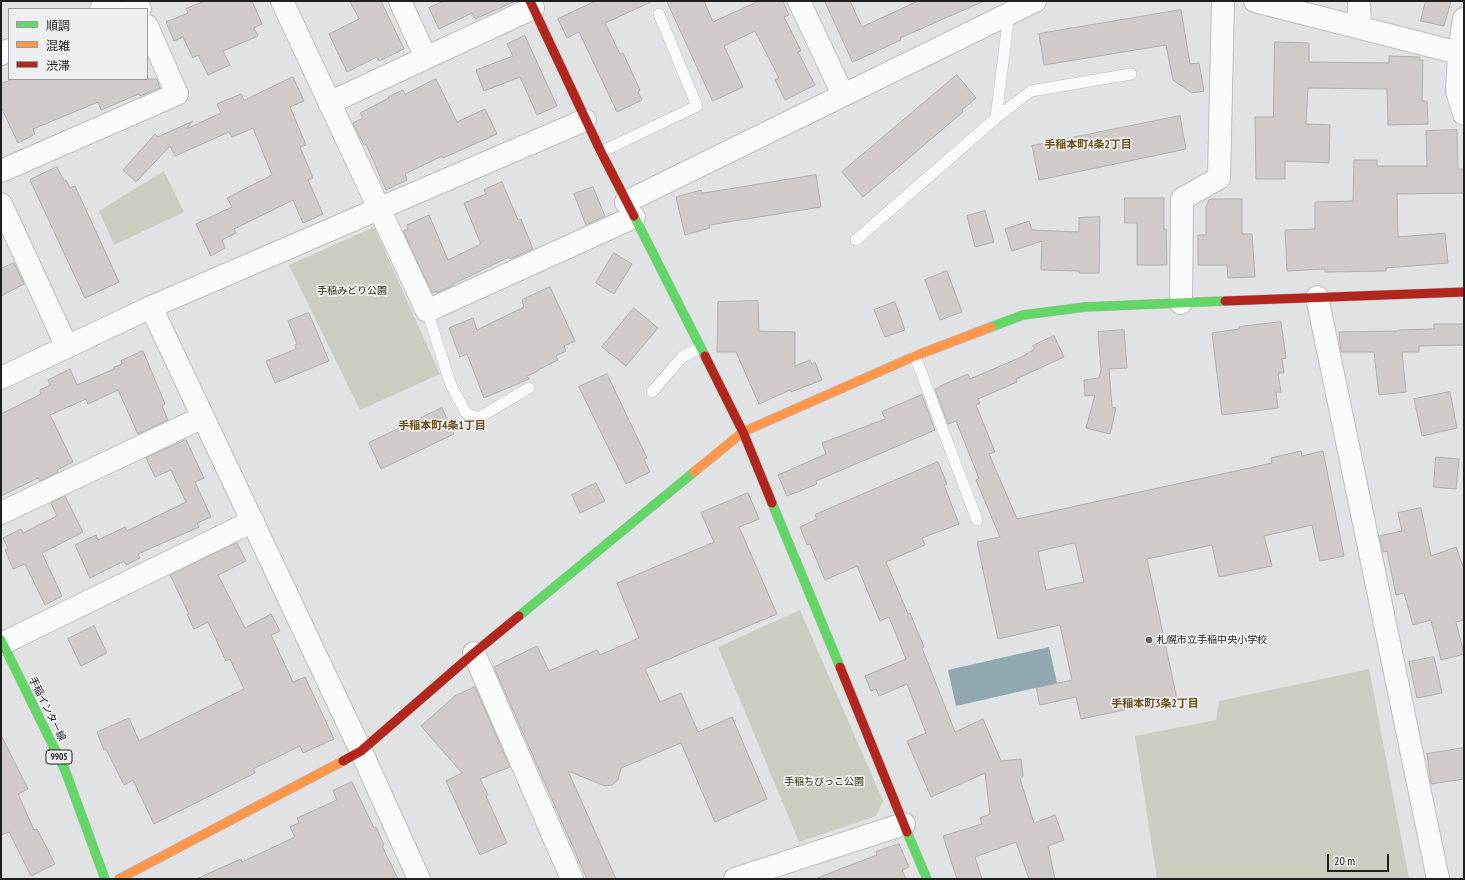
<!DOCTYPE html>
<html>
<head>
<meta charset="utf-8">
<style>
  body { margin:0 }
  #map { position:relative; width:1465px; height:880px; overflow:hidden; background:#e1e2e3; font-family:"PT Sans Narrow","Noto Sans JP",sans-serif }
  canvas { display:block }
  .frame { position:absolute; inset:0; border:2px solid #1e1f1f; pointer-events:none }
  .legend { position:absolute; left:8px; top:8px; width:140px; height:72px; box-sizing:border-box; background:#edeff1; border:1px solid #9a9c9d; margin:0; padding:5px 7px; list-style:none; font-size:12px; color:#1e1f1f }
  .legend li { display:flex; align-items:center; gap:8px; height:20px }
  .legend b { width:20px; border:1px solid #9a9c9d }
  .scale { position:absolute; left:1327px; top:854px; width:62px; height:18px; box-sizing:border-box; border:2px solid #1e1f1f; border-top:0; padding-left:5px; font-size:12px; line-height:14px; white-space:nowrap; color:#1e1f1f; -webkit-text-stroke:3px #edeff1; paint-order:stroke }
</style>
</head>
<body>
<div id="map">
<canvas width="1465" height="880"></canvas>
<div class="frame"></div>
<ul class="legend">
<li><b style="height:5px;background:#63d668"></b>順調</li>
<li><b style="height:5px;background:#ff974d"></b>混雑</li>
<li><b style="height:5px;background:#b3261e"></b>渋滞</li>
</ul>
<div class="scale">20 m</div>
</div>
<script>
const ctx = document.querySelector('canvas').getContext('2d');
ctx.lineJoin = 'round';
function paint(path, color) {
  ctx.fillStyle = color;
  ctx.fill(path, 'evenodd');
}
function strokePath(path, color, width, dash) {
  ctx.strokeStyle = color;
  ctx.lineWidth = width;
  ctx.lineCap = dash ? 'butt' : 'round';
  ctx.setLineDash(dash || []);
  ctx.stroke(path);
}
function drawText(font, color, halo, rows, align = 'center') {
  ctx.font = font + ' "PT Sans Narrow","Noto Sans JP",sans-serif';
  ctx.lineWidth = 3.5;
  ctx.setLineDash([]);
  ctx.textBaseline = 'middle';
  ctx.strokeStyle = halo;
  ctx.fillStyle = color;
  for (const [text, x, y, turn = 0] of rows) {
    ctx.save();
    ctx.translate(x, y);
    ctx.rotate((+turn || 0) * Math.PI / 180);
    ctx.textAlign = isNaN(turn) ? turn : align;
    if (halo) ctx.strokeText(text, 0, 0);
    ctx.fillText(text, 0, 0);
    ctx.restore();
  }
}
const green = new Path2D(`
  M164,171L184,212L114,245L99,211Z
  M374,227L440,374L360,410L289,265Z
  M800,610L883,801L876,816L799,842L718,647Z
  M1369,669L1409,879H1157L1135,736L1216,720L1219,701Z`);
const water = new Path2D(`
  M1049,647L1057,683L956,706L948,670Z`);
const building = new Path2D(`
  M205,1H252L262,24L254,28L258,36L223,51L230,65L208,75L198,55L193,58L183,37L174,41L166,22L188,13L186,9Z
  M350,1H381L404,49L379,61L377,57L347,72L329,34L359,19Z
  M444,1H516L475,19L472,13L439,29L429,8Z
  M596,1H653L605,23L620,54L623,53L640,90L638,92L642,100L617,112L579,32L567,38L558,19Z
  M667,1H704L713,22L759,1H783L789,15L784,17L801,51L798,52L815,85L785,100L775,80L779,78L755,31L724,46L743,87L713,101Z
  M825,1H850L862,27L918,1H984L900,38L901,40L853,62Z
  M1426,1H1451L1444,26L1421,21Z
  M1181,10L1190,64L1199,63L1204,91L1192,93L1173,80L1166,45L1044,65L1039,34Z
  M525,36L557,106L537,115L520,77L484,91L476,70L513,56L507,44Z
  M1275,42L1309,43V62L1389,63V56L1420,57V60H1423L1422,101H1427L1428,124L1388,125L1387,89L1308,88L1306,124L1330,125L1329,163L1285,161V179H1256L1255,117H1273Z
  M957,75L976,98L962,110L963,112L863,197L842,172Z
  M293,77L304,101L290,107L306,145L300,147L313,178L308,180L323,214L303,223L293,200L234,229L236,233L222,240L225,248L211,256L196,224L232,207L227,198L272,175L253,128L232,137L229,132L175,156L170,146L136,182L123,170L155,134L158,137L193,121L186,129L221,113L217,104L241,94L244,100Z
  M14,79H157L160,88L140,96L139,94L101,110L98,102L33,129L35,134L18,143L1,107V84Z
  M436,79L457,122L485,109L497,134L443,158L442,156L405,174L407,180L386,190L366,144L364,145L353,123L363,118L360,113L389,98L388,97L403,90L405,94Z
  M1180,116L1186,149L1039,180L1032,146Z
  M1457,130L1458,169H1464V193L1397,194L1398,237L1445,233L1448,263L1386,268V271L1325,272V269L1287,271L1285,230L1315,229V202L1353,201L1354,160H1377V166H1427L1426,131Z
  M57,167L64,181L66,180L70,188L75,186L119,282L85,298L30,180Z
  M816,175L821,207L709,225L710,228L685,235L676,197L701,190L702,193Z
  M502,182L518,220L521,219L533,249L510,259L509,257L453,284V285L437,293V291L432,293L403,231L408,229L407,225L429,215L448,260L481,244L464,203L486,194L484,190Z
  M593,187L605,216L586,225L574,194Z
  M1125,198H1164V229H1166L1167,265H1137V223H1125Z
  M1210,199H1242V234H1252L1255,277L1228,278L1227,265H1198V235H1206V207Z
  M985,211L994,242L975,247L967,216Z
  M1100,217L1099,273H1079V271L1041,270L1042,241L1012,251L1005,229L1029,221L1032,230L1079,232V218Z
  M614,253L632,264L614,294L596,283Z
  M14,263L24,284L1,296V269Z
  M947,271L962,312L940,320L925,280Z
  M550,287L575,341L564,346L566,351L556,356L558,360L538,370V371L527,376L529,379L484,398L467,354L460,357L449,328L473,318L477,330L524,307L522,300Z
  M758,301L759,331L795,332V366L810,360L812,364L815,362L822,380L791,392L790,390L759,404L736,352H717L718,302Z
  M895,302L905,330L885,337L874,310Z
  M634,308L658,328L626,366L602,347Z
  M309,313L329,361L275,383L266,361L296,349L295,345L297,344L288,321Z
  M1281,322L1286,358L1282,359L1284,373H1278L1281,392H1276L1278,408L1222,415L1212,333L1239,329V327Z
  M1434,324H1464V345L1419,346V352H1402L1406,392L1379,395L1374,352H1341L1339,332L1399,331V330L1434,329Z
  M1124,330L1127,368L1109,369L1112,407L1116,408L1110,434L1086,428L1095,395L1085,396L1084,380L1099,378L1101,370L1098,332Z
  M1054,336L1064,357L1016,379L1017,382L978,399L980,403L976,405L995,452L989,454L1017,519L1272,463L1271,458L1301,451L1302,456L1323,451L1344,556L1320,561L1312,525L1264,536L1272,566L1219,577L1212,545L1147,559L1177,699L1081,719L1076,697L1040,705L1036,688L1072,680L1060,625L998,639L977,542L1000,537L976,480L979,478L956,421L948,424L935,389L940,387V386L968,374L970,379L1026,355V354L1035,349L1033,346ZM1075,543L1084,582L1046,590L1038,552Z
  M143,351L165,404L162,406L168,420L138,434L118,390L88,404L86,399L50,415L73,462L57,470L58,472L40,481L38,478L1,496V414L41,394L40,390L50,385L48,380L70,369L77,385L114,369V367L122,364L121,361Z
  M607,374L647,458L644,459L650,472L626,484L579,387Z
  M1450,392L1457,428L1422,436L1414,399Z
  M922,395L935,430L816,481L817,484L787,496L778,475L826,454L822,443L885,419L882,412Z
  M442,408L454,434L381,469L369,443Z
  M186,440L204,478L195,482L211,517L197,523L199,527L138,554L140,558L126,565L124,561L90,578L75,545L96,535L98,540L125,527L127,531L186,502L171,470L155,477L146,458Z
  M1436,457L1459,459L1456,489L1434,487Z
  M938,462L947,484L944,485L959,524L922,538L925,545L886,562L908,614L910,613L924,647L922,648L955,732L983,719L1001,761L1021,759L1023,776L1020,779L1034,823L1055,815L1064,840L1048,846L1055,879H1029L1016,842L975,857L982,879H957L943,836L982,824L980,818L990,814L985,773L931,797L907,741L926,733L907,684L879,696L876,689L871,691L865,676L906,659L889,617L880,621L857,566L825,580L810,544L807,545L800,527L817,519L815,515Z
  M596,483L605,501L580,513L572,495Z
  M748,493L759,519L739,527L777,614L645,669L660,702L681,693L698,732L732,717L767,799L715,822L681,743L621,768L618,780L612,785L605,786L568,771L616,879H587L494,667L537,646L549,671L597,650L600,655L639,638L617,583L714,542L701,513Z
  M65,496L83,532L42,553L62,596L45,605L25,564L13,569L5,550L8,549L3,538L21,529L23,533L57,516L51,503Z
  M1421,508L1431,556L1456,547L1464,569V620L1456,622L1464,654L1441,660L1431,620L1413,625L1404,593L1396,595L1387,551L1383,552L1379,536L1402,531L1398,513Z
  M237,543L246,561L218,575L245,628L271,614L280,631L271,635L293,682L305,677L334,739L303,753L300,746L253,769L255,773L154,824L133,780L124,785L106,749L104,750L97,732L129,718L139,741L244,689L230,659L226,661L208,622L194,629L187,614H189L170,575Z
  M94,626L107,653L81,666L68,639Z
  M1434,657L1442,693L1417,698L1409,662Z
  M475,687L510,767L480,779L488,795L486,796L507,843L480,855L446,781L462,773L421,726L455,696Z
  M1,735L28,789L18,794L34,830L37,829L55,864L31,876L9,832L1,835Z
  M1464,748V779L1431,784L1427,754Z
  M352,782L374,828L376,827L384,845L382,846L398,879H196L241,859L242,862L295,837L290,827L299,823L297,818L337,800L333,791Z
  M899,844L909,867L902,870L906,879H817V878L877,855L876,852Z`);
const lane = new Path2D(`
  M996,118L1009,14
  M601,152L697,106L659,14
  M856,240L996,118L1031,91L1131,74
  M427,311L451,385L466,413L478,418L529,388
  M915,356L977,520
  M652,392L682,357L700,348`);
const street = new Path2D(`
  M136,1L140,9
  M282,1L427,311L634,217
  M400,1L426,58
  M799,1L843,95
  M1255,1L1459,53
  M1359,1L1360,28
  M101,9L118,1
  M1464,19L1459,53L1457,91L1464,114
  M1,54L9,50
  M329,103L533,8
  M1,171L177,94L147,26
  M626,202L1035,1
  M1,204L67,347
  M1317,297L1438,879
  M1181,303L1182,199L1219,178L1223,1
  M151,307L361,751L419,879
  M1,378L151,307L585,120
  M1,513L203,417
  M1,644L253,521
  M474,653L572,879
  M735,879L904,824`);
const fast = new Path2D(`
  M634,216L705,356
  M991,327L1023,315L1085,307L1225,301
  M772,503L840,667
  M519,616L694,472
  M1,640L65,770L105,879
  M907,832L927,879`);
const slow = new Path2D(`
  M694,472L743,432L915,356L991,327
  M119,879L343,761`);
const jam = new Path2D(`
  M530,1L601,152L634,216
  M1225,301L1464,292
  M705,356L743,432L772,503
  M840,667L907,832
  M343,761L361,751L474,653L519,616`);
const markers = [
  [1149,640,4,"#626364"]
];
const shields = [
  [59,757,26]
];
const shieldNames = [
  ["9905",59,757]
];
const parkNames = [
  ["手稲みどり公園",352,291],
  ["手稲ちびっこ公園",824,782]
];
const poiNames = [
  ["札幌市立手稲中央小学校",1157,640]
];
const streetNames = [
  ["手稲インター線",47,709,64]
];
const neighbourhoodNames = [
  ["手稲本町4条2丁目",1088,145],
  ["手稲本町4条1丁目",442,426],
  ["手稲本町3条2丁目",1155,704]
];
paint(green, '#cacec1');
paint(water, '#91a8b1');
paint(building, '#d0cac9');
strokePath(building, '#b0afaf', 1);
strokePath(lane, '#bcbdbe', 12);
strokePath(street, '#bcbdbe', 24);
strokePath(fast, '#bcbdbe', 10);
strokePath(slow, '#bcbdbe', 10);
strokePath(jam, '#bcbdbe', 10);
strokePath(lane, '#fafbfb', 11);
strokePath(street, '#fafbfb', 22);
strokePath(fast, '#63d668', 9);
strokePath(slow, '#ff974d', 9);
strokePath(jam, '#b3261e', 9);
for (const [x, y, r, color] of markers) {
  const dot = new Path2D();
  dot.arc(x, y, r, 0, 2 * Math.PI);
  ctx.fillStyle = color;
  ctx.fill(dot);
  strokePath(dot, '#edeff1', 1.5);
}
for (const [x, y, w] of shields) {
  const box = new Path2D();
  box.roundRect(x - w / 2, y - 7, w, 14, 3);
  ctx.fillStyle = '#edeff1';
  ctx.fill(box);
  strokePath(box, '#1e1f1f', 1);
}
drawText('bold 9px', '#1e1f1f', null, shieldNames);
drawText('10px', '#2a3100', '#edeff1', parkNames);
drawText('10px', '#1e1f1f', '#edeff1', poiNames, 'left');
drawText('10px', '#1e1f1f', '#edeff1', streetNames);
drawText('bold 11px', '#6b4f18', '#edeff1', neighbourhoodNames);
</script>
</body>
</html>
